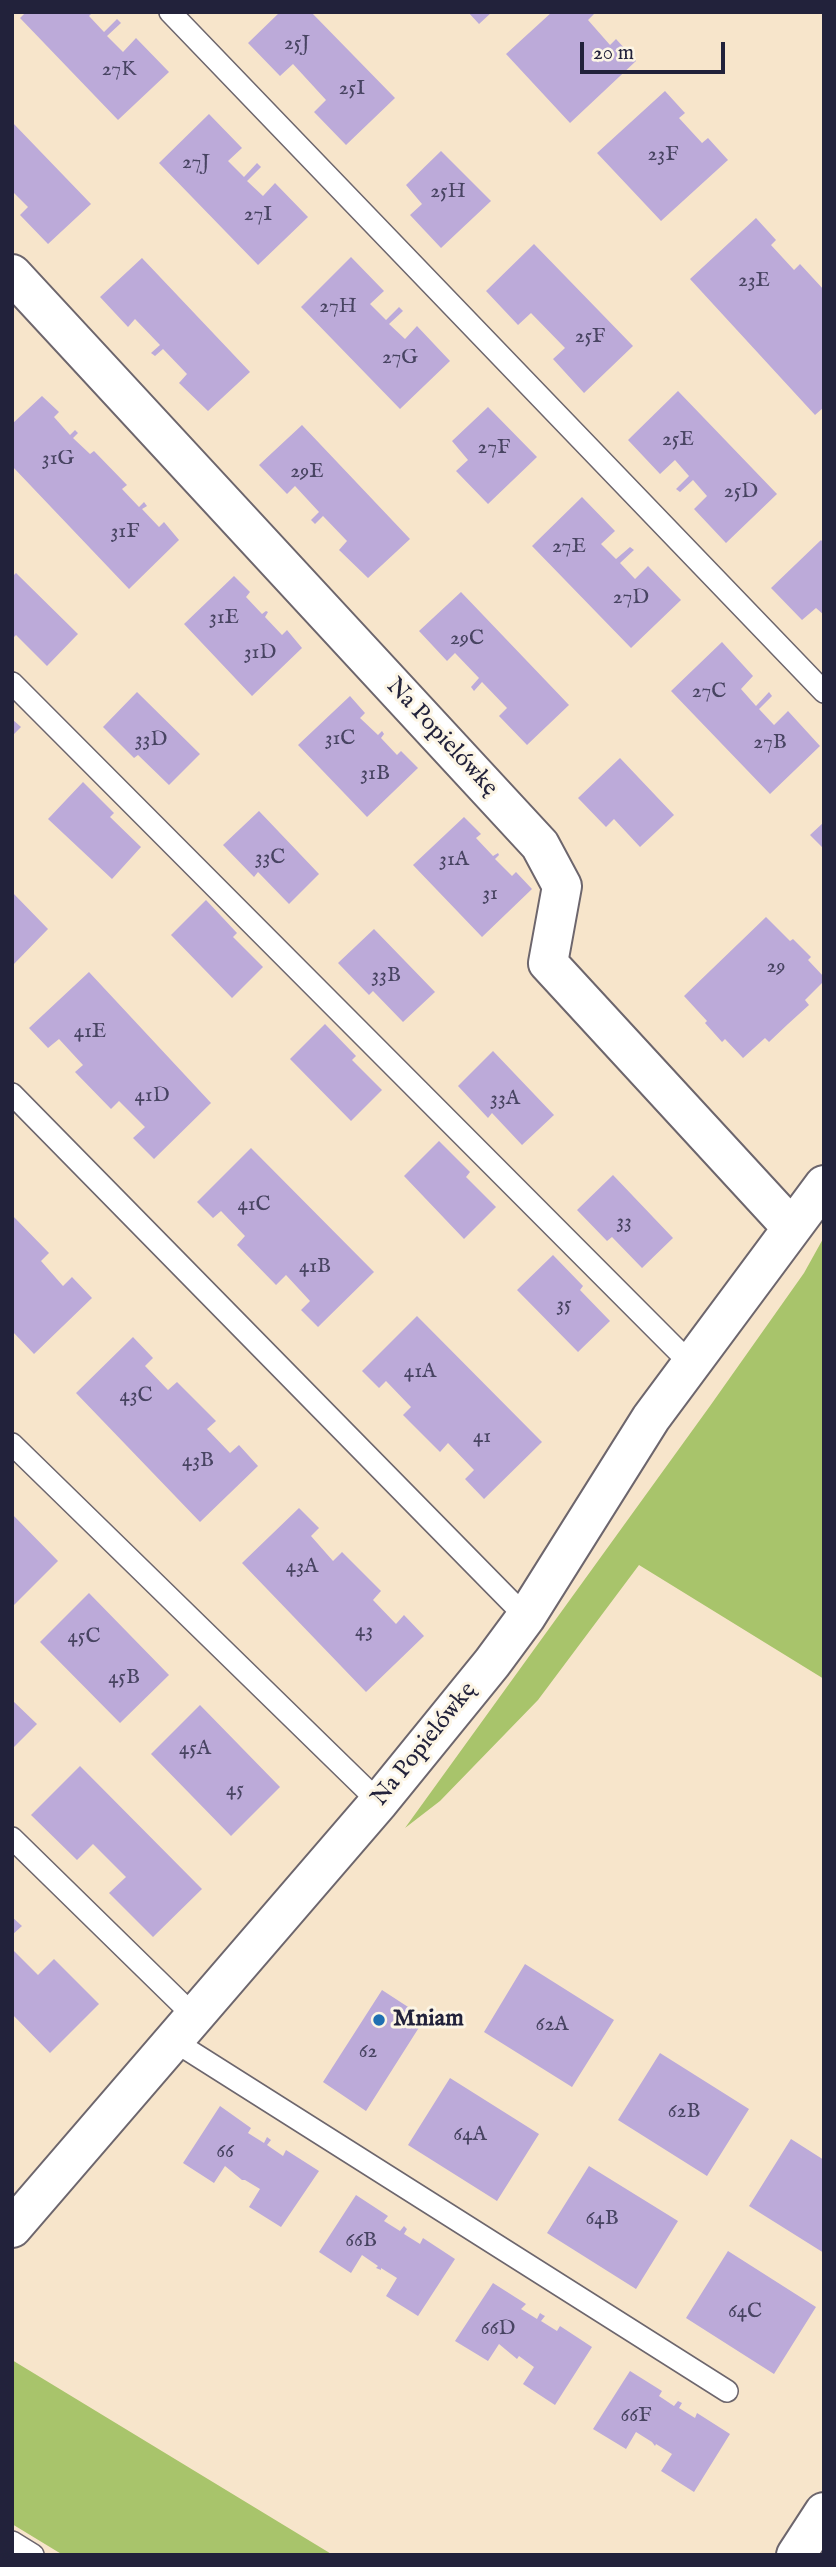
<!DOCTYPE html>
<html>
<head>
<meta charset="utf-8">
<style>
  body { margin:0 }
  #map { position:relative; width:836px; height:2567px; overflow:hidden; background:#f7e5cb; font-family:"IM FELL English",serif }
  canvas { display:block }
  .frame { position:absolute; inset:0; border:14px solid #22223b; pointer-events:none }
  .scale { position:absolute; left:580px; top:42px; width:145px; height:32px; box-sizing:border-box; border:4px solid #22223b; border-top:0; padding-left:9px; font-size:21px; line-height:24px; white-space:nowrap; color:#22223b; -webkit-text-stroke:5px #fcf5e5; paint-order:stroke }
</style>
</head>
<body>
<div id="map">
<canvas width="836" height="2567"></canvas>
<div class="frame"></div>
<div class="scale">20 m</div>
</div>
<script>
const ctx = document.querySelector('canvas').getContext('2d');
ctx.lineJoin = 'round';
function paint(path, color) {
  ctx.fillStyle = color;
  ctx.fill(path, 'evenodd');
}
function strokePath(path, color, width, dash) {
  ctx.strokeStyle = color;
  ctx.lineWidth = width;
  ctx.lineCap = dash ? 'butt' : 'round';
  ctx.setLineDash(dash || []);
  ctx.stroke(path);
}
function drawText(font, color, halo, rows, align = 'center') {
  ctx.font = font + ' "IM FELL English",serif';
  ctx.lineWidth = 6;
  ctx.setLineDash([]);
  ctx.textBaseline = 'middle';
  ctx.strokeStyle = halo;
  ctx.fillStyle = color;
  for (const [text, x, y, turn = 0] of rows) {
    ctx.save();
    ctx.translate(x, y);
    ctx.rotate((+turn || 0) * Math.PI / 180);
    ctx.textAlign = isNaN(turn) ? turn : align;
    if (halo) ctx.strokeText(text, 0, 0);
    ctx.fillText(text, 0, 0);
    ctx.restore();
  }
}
const green = new Path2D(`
  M824,1237V1679L639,1565L538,1700L440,1801L405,1828L710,1406L804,1273Z
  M12,2360L333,2555H63L12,2524Z`);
const building = new Path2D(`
  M26,12H93L89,16L104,32L117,19L121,23L107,36L123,52L136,38L169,72L118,120L20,18Z
  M280,12H311L395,98L346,145L314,112L326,100L293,64L280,76L248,43Z
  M468,12H492L479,24Z
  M552,12H592L594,14L588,20L610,45L616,39L636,61L570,123L506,54Z
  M665,91L685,113L679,118L702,143L708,138L728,160L661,221L597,153Z
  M209,114L242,148L228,161L244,177L257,163L261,167L247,181L263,196L275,183L308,217L258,265L159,163Z
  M12,122L91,204L48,244L20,215L28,207L12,191Z
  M441,151L491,201L441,248L410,215L422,204L406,185Z
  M756,218L776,240L771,245L794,270L800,264L824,290V407L815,415L690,279Z
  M534,244L633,346L584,393L553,359L565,348L531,313L518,325L486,291Z
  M351,257L384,291L370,304L386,320L399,307L403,311L389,324L405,339L417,326L450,361L400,409L301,307Z
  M142,258L250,372L208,411L179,383L187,374L163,349L155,356L151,353L160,345L135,319L128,327L100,297Z
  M678,391L777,494L726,543L694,509L707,496L693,480L680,492L676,489L689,476L675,460L660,474L628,440Z
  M42,396L59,412L54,417L70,435L75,430L78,433L73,438L90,454L94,451L127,485L122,489L139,507L144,502L147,506L142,509L159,527L164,522L179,540L129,589L12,466V424Z
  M488,407L537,457L488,504L456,471L468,460L452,441Z
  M302,425L410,539L368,578L339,550L347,541L323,516L315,524L311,520L319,512L295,486L287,494L259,465Z
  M582,497L615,531L601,544L616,559L630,547L634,550L620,563L635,579L648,566L681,600L631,648L532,546Z
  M821,540L824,543V615L816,608L802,620L771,588Z
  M16,573L78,634L47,666L16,635L12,639V577Z
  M234,576L250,592L246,597L262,614L266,611L268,612L265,617L282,635L287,630L302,648L252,696L184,624Z
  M461,592L569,705L527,745L499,716L507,708L482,682L474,691L471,687L479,678L455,653L447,661L419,631Z
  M722,642L753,676L741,689L756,706L769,692L772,696L759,709L774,725L788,711L820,746L770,794L671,691Z
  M137,692L200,754L169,785L138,755L134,758L103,727Z
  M350,696L365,713L360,718L378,735L382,731L384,734L381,738L397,755L401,751L418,768L367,817L298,745Z
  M12,719L21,727L12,736Z
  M620,758L674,815L640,847L614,819L606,827L578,798Z
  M83,782L114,813L110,817L141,847L112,879L48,819Z
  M259,811L319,874L289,904L258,872L254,877L223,845Z
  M464,817L481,834L476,838L493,856L498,853L499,855L495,859L512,876L516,872L532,889L482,937L413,865Z
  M824,822V849L810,835Z
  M12,892L48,929L12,966Z
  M206,900L237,933L233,937L263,967L232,998L171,935Z
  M766,917L790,941L793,939L811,957L808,960L824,977V981L805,1000L809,1005L788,1024L769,1042L765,1038L743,1058L725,1039L722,1042L705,1023L707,1021L684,996Z
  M374,929L435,992L403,1022L373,991L369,995L338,963Z
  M89,972L211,1103L154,1159L133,1138L145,1127L119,1101L111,1109L75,1072L83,1065L59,1039L48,1048L29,1028Z
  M325,1024L356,1056L352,1060L382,1090L351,1121L290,1059Z
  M493,1051L554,1115L522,1145L492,1113L488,1118L458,1086Z
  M439,1141L470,1172L466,1177L496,1207L464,1239L404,1176Z
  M251,1148L374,1272L318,1327L301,1310L310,1301L286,1275L276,1285L237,1245L245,1236L221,1211L213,1218L197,1202Z
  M613,1175L673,1238L642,1268L612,1237L607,1241L577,1210Z
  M12,1215L49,1253L41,1261L63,1286L72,1277L92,1298L34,1354L12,1331Z
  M553,1255L583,1286L580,1290L610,1321L578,1352L517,1290Z
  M417,1316L542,1442L484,1499L465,1479L474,1470L448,1443L440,1452L403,1415L411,1407L386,1381L379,1388L362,1371Z
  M133,1337L153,1358L145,1366L168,1390L177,1382L216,1421L207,1429L230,1453L239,1445L258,1466L200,1522L76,1393Z
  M299,1508L319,1528L311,1536L333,1561L342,1552L381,1591L373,1600L396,1624L404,1615L424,1636L366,1692L242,1563Z
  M12,1514L58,1561L12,1607Z
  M89,1593L169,1675L120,1723L40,1642Z
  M12,1700L37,1724L12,1749Z
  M200,1705L280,1787L231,1836L151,1754Z
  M80,1766L202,1889L153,1937L109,1893L126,1877L93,1844L77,1860L31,1815Z
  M12,1917L22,1926L12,1935Z
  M12,1949L38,1975L54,1959L99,2004L50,2053L12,2014Z
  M525,1964L614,2020L572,2087L484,2032Z
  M382,1990L425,2018L366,2111L323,2082Z
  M660,2053L749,2109L707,2176L618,2120Z
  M450,2078L539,2134L497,2201L408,2145Z
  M220,2106L251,2128L248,2133L264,2143L267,2137L271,2140L267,2145L283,2156L286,2150L319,2171L281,2227L249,2207L260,2189L245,2180H242L225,2166L214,2183L183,2163Z
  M791,2139L824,2160V2253L749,2206Z
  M589,2166L678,2221L636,2289L547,2233Z
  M356,2195L388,2216L384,2221L400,2231L404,2226L407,2229L404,2234L420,2244L423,2238L455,2259L418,2316L386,2296L397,2278L381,2268V2270L376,2268L378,2266L362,2255L351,2273L319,2252Z
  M728,2251L816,2307L774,2374L686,2318Z
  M493,2283L526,2304L521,2309L537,2319L540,2313L543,2315L545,2316L541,2321L557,2331L560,2326L592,2347L555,2405L523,2384L534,2367L519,2356L517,2359L499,2344L488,2361L455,2341Z
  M630,2371L662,2391L659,2396L674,2406L678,2401L682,2403L679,2408L695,2418L697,2413L730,2434L694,2492L661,2471L672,2454L656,2444L655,2446L652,2442L636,2432L626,2449L593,2429Z`);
const service = new Path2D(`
  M170,12L824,692
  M12,683L691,1364
  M12,1094L526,1617
  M12,1444L379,1802
  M12,1838L195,2017
  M174,2041L727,2391
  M12,2542L33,2555`);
const minor = new Path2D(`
  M12,274L540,845L562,886L548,963L792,1228
  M12,2228L379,1802L492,1663L526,1617L651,1418L824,1185`);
const secondary = new Path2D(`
  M796,2555L824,2512`);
const markers = [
  [379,2020,7,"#1f6fb2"]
];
const numberNames = [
  ["25J",297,45],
  ["27K",119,71],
  ["25I",352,90],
  ["23F",663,156],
  ["27J",196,164],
  ["25H",448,193],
  ["27I",258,216],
  ["23E",754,282],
  ["27H",338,308],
  ["25F",590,338],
  ["27G",400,359],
  ["25E",678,441],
  ["27F",494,449],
  ["31G",58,460],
  ["29E",307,473],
  ["25D",741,493],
  ["31F",125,533],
  ["27E",569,548],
  ["27D",631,599],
  ["31E",224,619],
  ["29C",467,640],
  ["31D",260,654],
  ["27C",709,693],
  ["31C",340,740],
  ["33D",151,741],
  ["27B",770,744],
  ["31B",375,775],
  ["33C",270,859],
  ["31A",454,861],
  ["31",490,895],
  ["29",776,968],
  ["33B",386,977],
  ["41E",90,1033],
  ["41D",152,1097],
  ["33A",505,1100],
  ["41C",254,1206],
  ["33",624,1223],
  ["41B",315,1268],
  ["35",564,1306],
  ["41A",420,1373],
  ["43C",136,1397],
  ["41",482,1438],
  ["43B",198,1462],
  ["43A",302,1568],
  ["43",364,1632],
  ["45C",84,1638],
  ["45B",124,1679],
  ["45A",195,1750],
  ["45",235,1791],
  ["62A",552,2026],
  ["62",368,2053],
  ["62B",684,2113],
  ["64A",470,2136],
  ["66",225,2153],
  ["64B",602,2220],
  ["66B",361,2242],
  ["64C",745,2313],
  ["66D",498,2330],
  ["66F",636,2417]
];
const streetNames = [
  ["Na Popielówkę",441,738,47],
  ["Na Popielówkę",425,1745,-51]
];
const poiNames = [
  ["Mniam",393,2020]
];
paint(green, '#a8c46b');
paint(building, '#bcaad9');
strokePath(service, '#6d666d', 24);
strokePath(minor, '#6d666d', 42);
strokePath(secondary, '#6d666d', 42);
strokePath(service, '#fff', 21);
strokePath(minor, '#fff', 38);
strokePath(secondary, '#fff', 38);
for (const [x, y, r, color] of markers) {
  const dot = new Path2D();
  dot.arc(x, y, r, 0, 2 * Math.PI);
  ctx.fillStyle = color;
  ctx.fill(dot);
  strokePath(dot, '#fcf5e5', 2.5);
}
drawText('21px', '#484462', null, numberNames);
drawText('24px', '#22223b', '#fcf5e5', streetNames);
drawText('bold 24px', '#22223b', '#fcf5e5', poiNames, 'left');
</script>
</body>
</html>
